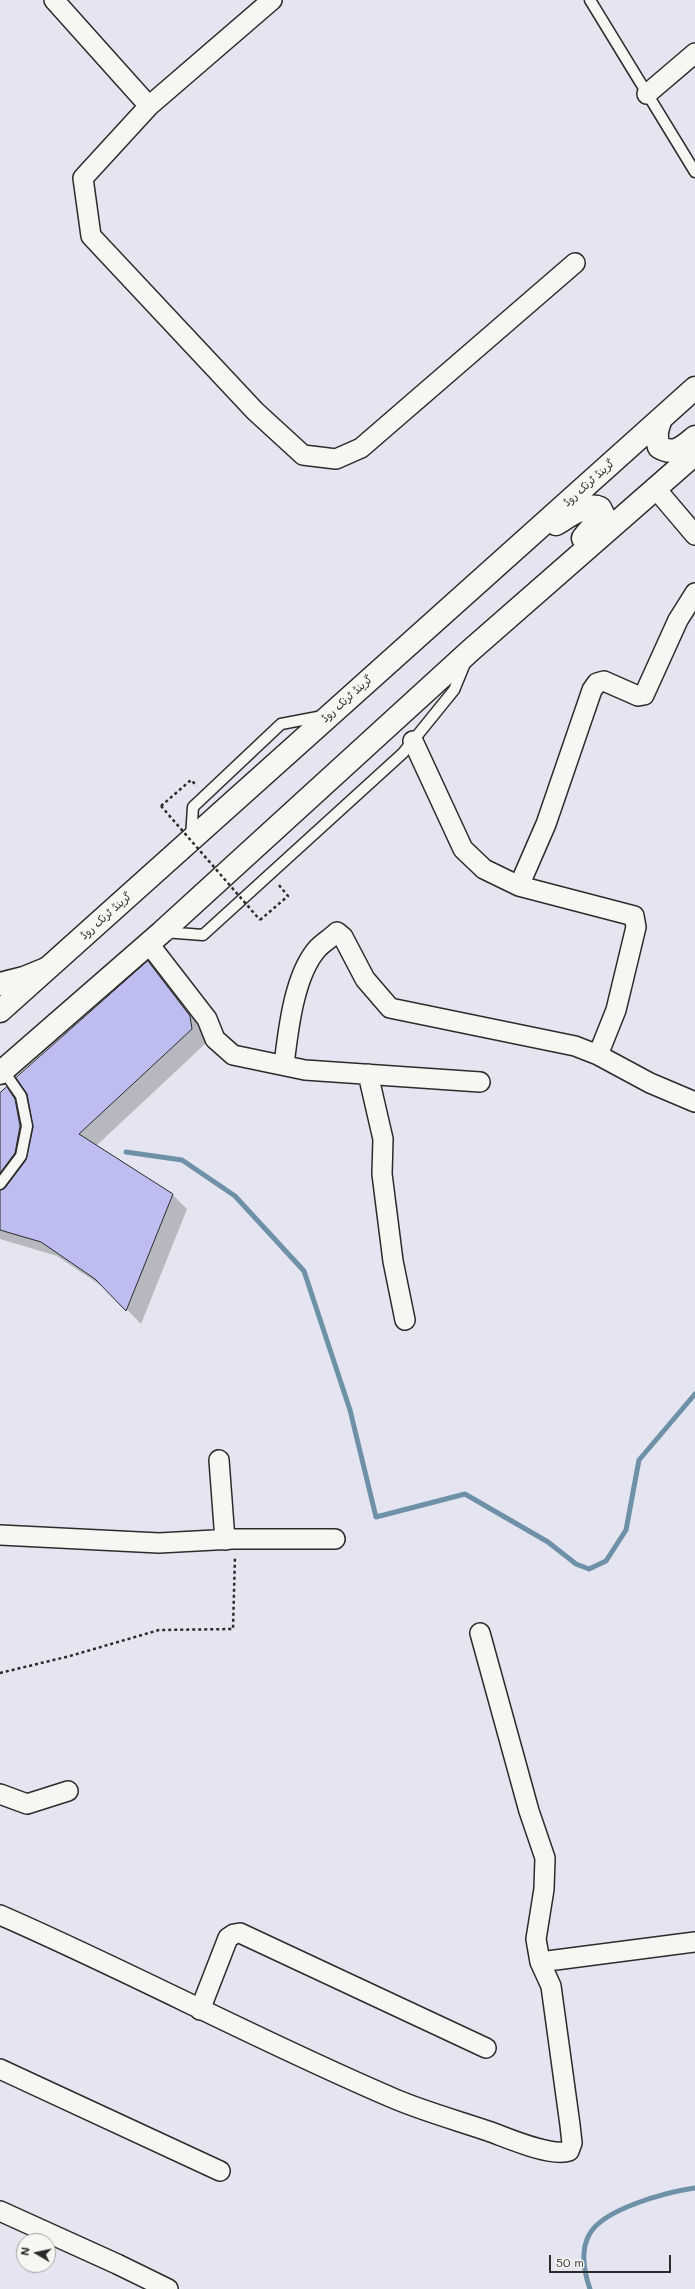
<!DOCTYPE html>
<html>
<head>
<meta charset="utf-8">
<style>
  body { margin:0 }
  #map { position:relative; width:695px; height:2289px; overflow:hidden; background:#e5e5f1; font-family:Mali,sans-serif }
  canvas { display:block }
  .north { position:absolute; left:16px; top:2233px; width:40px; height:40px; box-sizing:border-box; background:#f6f6f2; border:1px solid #a5a5a2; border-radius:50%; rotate:279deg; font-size:11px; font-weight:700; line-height:16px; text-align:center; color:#2b2b2b }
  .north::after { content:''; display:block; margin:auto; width:14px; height:18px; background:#2b2b2b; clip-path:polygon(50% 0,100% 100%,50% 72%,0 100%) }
  .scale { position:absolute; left:549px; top:2255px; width:122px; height:18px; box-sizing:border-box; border:2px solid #2b2b2b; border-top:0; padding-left:5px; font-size:12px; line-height:14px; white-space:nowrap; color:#2b2b2b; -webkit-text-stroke:3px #f6f6f2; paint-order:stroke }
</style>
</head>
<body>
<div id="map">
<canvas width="695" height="2289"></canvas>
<div class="north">N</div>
<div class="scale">50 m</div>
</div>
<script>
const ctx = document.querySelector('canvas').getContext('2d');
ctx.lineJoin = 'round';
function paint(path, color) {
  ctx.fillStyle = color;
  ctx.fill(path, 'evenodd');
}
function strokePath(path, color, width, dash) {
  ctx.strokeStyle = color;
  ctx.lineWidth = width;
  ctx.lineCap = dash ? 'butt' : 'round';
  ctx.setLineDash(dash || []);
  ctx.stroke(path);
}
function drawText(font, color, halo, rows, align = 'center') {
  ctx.font = font + ' Mali,"Playpen Sans Arabic",sans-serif';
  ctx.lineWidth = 3;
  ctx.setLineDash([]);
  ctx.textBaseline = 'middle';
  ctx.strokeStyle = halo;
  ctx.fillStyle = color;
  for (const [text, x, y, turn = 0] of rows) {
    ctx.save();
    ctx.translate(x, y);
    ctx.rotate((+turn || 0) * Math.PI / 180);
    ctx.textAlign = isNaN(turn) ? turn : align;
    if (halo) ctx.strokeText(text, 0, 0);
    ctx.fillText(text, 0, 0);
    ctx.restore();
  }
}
const shadow = new Path2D(`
  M148,962L162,976L204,1031L206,1043L96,1146L173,1195L187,1209L141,1324L109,1291L57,1256L0,1239V1094L7,1088L21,1102L29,1114L33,1134L34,1127Z`);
const stream = new Path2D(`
  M126,1152L182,1160L235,1196L304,1271L350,1410L376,1517L465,1494L548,1542L576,1564L589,1569L606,1561L626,1530L639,1460L695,1394
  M590,2289C584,2272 580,2252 589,2235C602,2209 667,2192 695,2188`);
const building = new Path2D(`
  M148,961L190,1016L192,1029L79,1134L173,1194L126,1311L95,1279L41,1242L0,1230V1190L5,1188L26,1160L33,1127L27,1094L16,1078Z
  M7,1087L15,1099L20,1126L15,1153L0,1173V1093Z`);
const path = new Path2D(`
  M161,806L191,780L197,786
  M260,920L288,896L278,884
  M0,1673L70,1656L159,1630L233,1629L235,1556`);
const service = new Path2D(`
  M590,0L695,172
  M191,837L193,807L281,724L323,716
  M164,932L203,935L403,753L454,690L466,661
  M0,1184L21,1156L27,1126L21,1096L3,1070`);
const minor = new Path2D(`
  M54,0L149,106
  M272,0L149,106L83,178L91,236L255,411L303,455L336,459L361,448L575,263
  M647,94L695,53
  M656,489L695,535
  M413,741L463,849L484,869L519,886L634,916L636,927L616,1010L598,1055L650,1083L695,1102
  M519,886L546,824L592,690L597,683L604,681L638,696L644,695L678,620L695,593
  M149,944L207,1019L215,1039L233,1055L305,1070L480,1082
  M284,1065C288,1031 294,974 318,948C324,942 331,938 337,932L343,937L365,979L390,1008L575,1046L598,1055
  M368,1074L383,1139L382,1174L393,1261L405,1320
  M219,1460L225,1540
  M0,1535L159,1543L233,1539H335
  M480,1633L529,1811L545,1858L544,1889L536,1939L540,1962
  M0,1794L27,1804L68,1791
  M0,1915C133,1973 261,2042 395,2099C426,2112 459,2121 491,2132C510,2139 551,2157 569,2151L572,2143L570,2125L551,1986L540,1962L695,1942
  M200,2010L228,1938L234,1934L240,1933L486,2048
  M0,2069L220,2171
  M0,2211L117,2264L168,2289`);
const tertiary = new Path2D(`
  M0,984L24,978L46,969`);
const trunk = new Path2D(`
  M661,419C657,429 655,436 659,447C674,456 683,447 695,437
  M556,524C568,517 587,502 600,508L603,514L583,538
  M0,1011L695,388
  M0,1073L162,932L471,650L695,454`);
const pathBridge = new Path2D(`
  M161,806L260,920`);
const streetNames = [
  ["گرینڈ ٹرنک روڈ",589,483,-42],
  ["گرینڈ ٹرنک روڈ",347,699,-42],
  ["گرینڈ ٹرنک روڈ",106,916,-42]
];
paint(shadow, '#0003');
strokePath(stream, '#6e91a8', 5);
paint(building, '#bebdef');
strokePath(building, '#2b2b2b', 1);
strokePath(service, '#2b2b2b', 13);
strokePath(minor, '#2b2b2b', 22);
strokePath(tertiary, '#2b2b2b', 25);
strokePath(trunk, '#2b2b2b', 25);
strokePath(path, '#2b2b2b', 2.5, [3, 3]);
strokePath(service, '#f6f6f2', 10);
strokePath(minor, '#f6f6f2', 19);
strokePath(tertiary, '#f6f6f2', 22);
strokePath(trunk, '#f6f6f2', 22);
strokePath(pathBridge, '#2b2b2b', 2.5, [3, 3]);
drawText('11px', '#2b2b2b', '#f6f6f2', streetNames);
</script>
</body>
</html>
